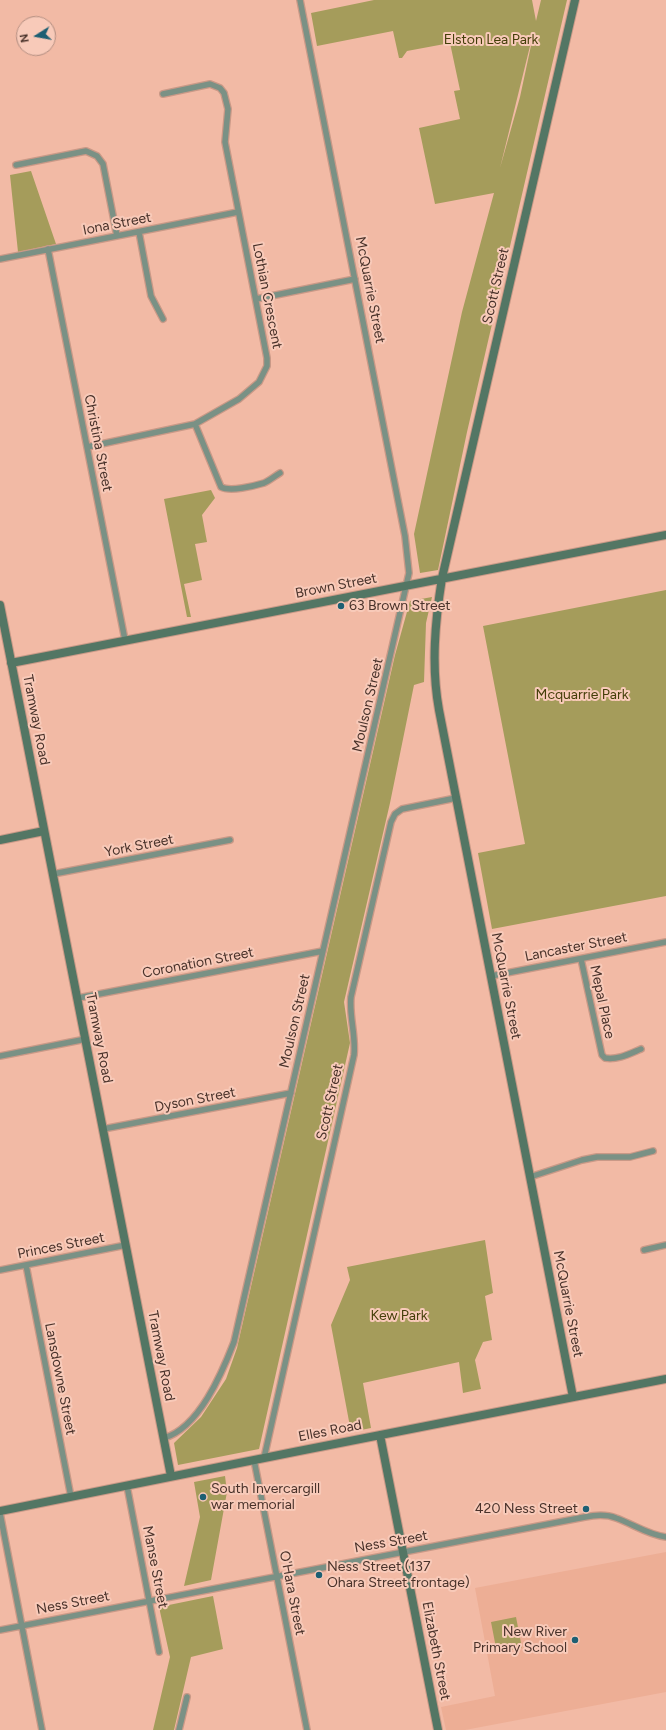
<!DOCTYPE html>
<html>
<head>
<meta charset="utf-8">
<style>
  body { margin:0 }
  #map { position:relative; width:666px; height:1730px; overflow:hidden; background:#f2baa5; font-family:Figtree,sans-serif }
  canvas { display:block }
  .north { position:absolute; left:16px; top:16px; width:40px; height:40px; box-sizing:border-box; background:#f8cab9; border:1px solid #b28d80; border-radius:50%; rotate:259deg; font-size:11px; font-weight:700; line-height:16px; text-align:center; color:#49322a }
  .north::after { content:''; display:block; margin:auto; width:14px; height:18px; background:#1d5f73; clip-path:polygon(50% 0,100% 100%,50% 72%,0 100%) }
</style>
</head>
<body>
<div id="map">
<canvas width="666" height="1730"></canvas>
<div class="north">N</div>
</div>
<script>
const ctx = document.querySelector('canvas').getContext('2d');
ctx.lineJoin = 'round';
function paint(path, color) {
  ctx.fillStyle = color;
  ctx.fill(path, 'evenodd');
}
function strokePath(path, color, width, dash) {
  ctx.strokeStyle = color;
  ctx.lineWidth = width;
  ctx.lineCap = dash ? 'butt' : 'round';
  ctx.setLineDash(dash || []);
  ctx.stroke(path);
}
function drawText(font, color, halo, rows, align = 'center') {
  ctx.font = font + ' Figtree,sans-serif';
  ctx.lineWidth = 4;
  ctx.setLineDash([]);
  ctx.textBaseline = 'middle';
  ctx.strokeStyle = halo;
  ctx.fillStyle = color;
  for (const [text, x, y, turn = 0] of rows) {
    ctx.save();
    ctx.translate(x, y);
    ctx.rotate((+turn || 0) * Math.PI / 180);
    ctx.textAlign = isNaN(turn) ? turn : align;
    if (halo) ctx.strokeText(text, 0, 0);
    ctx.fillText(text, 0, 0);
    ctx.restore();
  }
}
const built = new Path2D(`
  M666,1552V1692L465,1730H446L441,1707L495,1696L475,1588Z`);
const green = new Path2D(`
  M374,0H532L536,21L541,0H567L467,432L438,570L420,573L414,534L462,312L494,193L435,204L419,128L460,119L454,91L460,90L450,43L407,51L402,58H399L393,31L317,46L311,13ZM532,41L520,97L500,168L531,42Z
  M31,171L56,244L18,252L10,175Z
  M211,490L215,498L202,515L207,542L195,544L202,580L184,584L191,617H187L164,499Z
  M666,590V896L492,929L478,853L525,844L483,626Z
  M432,597L426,623L424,682L414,685L390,803L344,1002L350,1043L259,1449L178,1465L174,1443L201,1417L226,1379L237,1348L395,655L410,601Z
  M485,1240L493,1293L485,1296L492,1340L483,1342L475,1360L481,1389L463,1393L459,1362L363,1383L371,1428L351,1432L331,1325L350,1280L347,1267Z
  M225,1476L227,1492L211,1580L184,1586L200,1517L194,1482Z
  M213,1596L223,1649L191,1657L174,1730H153L170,1657L159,1607Z
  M516,1617L522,1648L497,1653L491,1622Z`);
const street = new Path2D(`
  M16,165L86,151L97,156L103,164L117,236
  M139,232L151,296L163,319
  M48,249L125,640
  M0,259L238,212
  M256,299L355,279
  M195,424L221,487C230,492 254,486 264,483C269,481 275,476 280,473
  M87,447L195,424L239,399L259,382L267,366V358L225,142L228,109L224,93L220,88L210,84L163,94
  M53,874L230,840
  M581,959L602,1055L605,1058C618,1060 629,1054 641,1049
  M491,976L666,942
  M78,998L323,951
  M0,1056L86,1039
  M103,1129L291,1093
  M530,1177L582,1160L597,1157H630L653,1151
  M644,1250L666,1245
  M26,1265L71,1497
  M0,1270L126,1245
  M164,1438C199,1428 222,1373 234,1342L409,573L405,536L300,0
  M264,1458L354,1055C356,1035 349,1016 351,997L391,822L395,814L402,809L456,798
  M254,1460L307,1730
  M127,1486L159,1652
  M0,1513L42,1730
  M0,1630L585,1517C595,1515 606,1514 616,1518C633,1524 648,1535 666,1537
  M179,1730L187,1697`);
const secondary = new Path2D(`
  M0,605L171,1476
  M11,663L666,535
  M0,840L44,831
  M573,1397L439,710C431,666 435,622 442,578L575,0
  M380,1435L438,1730
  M0,1511L299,1451L666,1379`);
const markers = [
  [341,606,4,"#1d5f73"],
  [203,1497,4,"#1d5f73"],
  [586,1509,4,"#1d5f73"],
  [319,1575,4,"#1d5f73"],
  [575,1640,4,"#1d5f73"]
];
const parkNames = [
  ["Elston Lea Park",491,40],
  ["Mcquarrie Park",582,695],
  ["Kew Park",399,1316]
];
const streetNames = [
  ["Iona Street",117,224,-11],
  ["Scott Street",496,286,-77],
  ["McQuarrie Street",370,290,79],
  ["Lothian Crescent",267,296,79],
  ["Christina Street",98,443,79],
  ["Brown Street",336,586,-11],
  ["Moulson Street",368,705,-77],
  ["Tramway Road",36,720,79],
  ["York Street",139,846,-11],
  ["Lancaster Street",576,947,-11],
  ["Coronation Street",198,963,-11],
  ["McQuarrie Street",506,986,79],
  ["Mepal Place",602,1002,78],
  ["Moulson Street",295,1021,-77],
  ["Tramway Road",99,1038,79],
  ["Dyson Street",195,1100,-11],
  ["Scott Street",330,1102,-77],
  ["Princes Street",61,1246,-11],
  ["McQuarrie Street",568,1304,79],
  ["Tramway Road",161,1356,79],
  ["Lansdowne Street",60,1379,79],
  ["Elles Road",330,1431,-11],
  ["Ness Street",391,1542,-10],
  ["Manse Street",155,1567,79],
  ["O'Hara Street",292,1593,79],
  ["Ness Street",73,1603,-11],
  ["Elizabeth Street",436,1651,79]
];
const poiNames = [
  ["63 Brown Street",349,606],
  ["South Invercargill",211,1489],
  ["war memorial",211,1505],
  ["420 Ness Street",578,1509,"right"],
  ["Ness Street (137",327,1567],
  ["Ohara Street frontage)",327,1583],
  ["New River",567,1632,"right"],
  ["Primary School",567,1648,"right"]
];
paint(built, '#edae95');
paint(green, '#a59c5b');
strokePath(street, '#c99987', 8);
strokePath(secondary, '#c99987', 10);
strokePath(street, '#7a9185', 5.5);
strokePath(secondary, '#537664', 8);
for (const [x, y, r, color] of markers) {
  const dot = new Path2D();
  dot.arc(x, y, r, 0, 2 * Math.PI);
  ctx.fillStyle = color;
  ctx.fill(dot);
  strokePath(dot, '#f8cab9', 1.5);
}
drawText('14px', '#443e09', '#f8cab9', parkNames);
drawText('14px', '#49322a', '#f8cab9', streetNames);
drawText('14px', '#49322a', '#f8cab9', poiNames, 'left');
</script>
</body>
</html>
